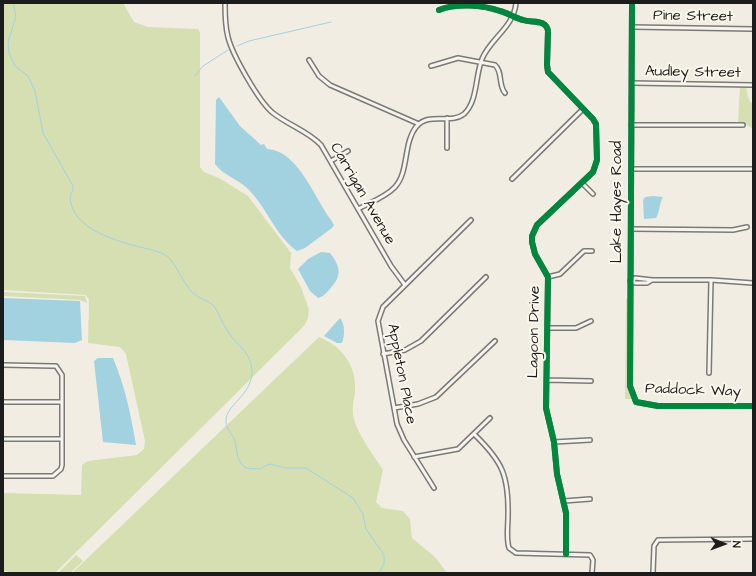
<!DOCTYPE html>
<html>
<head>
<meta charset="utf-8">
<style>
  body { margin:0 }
  #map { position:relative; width:756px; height:576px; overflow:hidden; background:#f2ede3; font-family:"Architects Daughter",sans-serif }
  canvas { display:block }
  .frame { position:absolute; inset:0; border:4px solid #1c1c1c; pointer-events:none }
  .north { position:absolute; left:704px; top:524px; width:40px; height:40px; -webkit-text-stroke:3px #fbf7ec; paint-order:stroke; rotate:91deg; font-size:11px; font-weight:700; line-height:16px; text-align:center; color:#1c1c1c }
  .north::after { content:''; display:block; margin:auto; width:14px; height:18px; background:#1c1c1c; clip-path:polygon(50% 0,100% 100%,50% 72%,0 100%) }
</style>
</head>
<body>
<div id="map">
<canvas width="756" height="576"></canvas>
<div class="frame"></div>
<div class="north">N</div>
</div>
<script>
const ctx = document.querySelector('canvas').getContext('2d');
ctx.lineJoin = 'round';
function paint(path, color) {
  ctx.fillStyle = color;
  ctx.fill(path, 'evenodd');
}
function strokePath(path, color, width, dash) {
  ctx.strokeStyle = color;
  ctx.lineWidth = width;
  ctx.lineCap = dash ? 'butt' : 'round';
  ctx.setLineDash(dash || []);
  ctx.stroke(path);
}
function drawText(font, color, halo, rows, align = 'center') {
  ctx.font = font + ' "Architects Daughter",sans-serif';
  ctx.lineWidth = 4;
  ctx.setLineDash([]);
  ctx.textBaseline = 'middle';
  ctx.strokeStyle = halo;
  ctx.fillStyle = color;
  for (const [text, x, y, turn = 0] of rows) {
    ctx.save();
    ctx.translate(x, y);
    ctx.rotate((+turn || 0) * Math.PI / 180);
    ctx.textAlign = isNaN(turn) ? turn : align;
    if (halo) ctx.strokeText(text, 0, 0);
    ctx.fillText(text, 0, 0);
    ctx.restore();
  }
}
const green = new Path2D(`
  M3,3H123L134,22L148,27L198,29L200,33V167L204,172L219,178L248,196L291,253L290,268L301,287L309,310L308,318L304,326L55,573H16L3,571V493L81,495L82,465L88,461L137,455L144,449L145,441L126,354L120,347L88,343L89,300L86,295L3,290Z
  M740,86L746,87L749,100L753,105V129L744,123H738Z
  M3,292L85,296L87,303L80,300L3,296Z
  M626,299H628L627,386L632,399H625Z
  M319,337C342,346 357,366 355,392C354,400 351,411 354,419C359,437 373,454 383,470L376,502L382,508L403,511L410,519L412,538L435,557L447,573H72Z
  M76,555L83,561L70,573H58Z`);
const water = new Path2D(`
  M219,97L240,126L261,145L264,144L267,149C298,150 315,199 331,220L334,225L332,228L305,248L297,251C274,234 267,207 247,188C237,179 223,175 215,164L216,100Z
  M653,196L663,197C659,204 660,211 656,218L644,219L643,200L645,197Z
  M321,252L330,253C341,267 342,276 330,289C326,293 323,297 318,298L310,291L298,269L308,259Z
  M3,298L80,301L82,340L75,343L3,340Z
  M340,318C345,324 345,335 342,343H337L324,336Z
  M98,358H113C125,386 131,415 136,445L103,442L94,361Z`);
const stream = new Path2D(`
  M13,3L16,16L8,42L9,53L15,66L28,76L35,91L43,133L73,186V190L70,197C72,230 117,241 144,248C151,250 161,252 167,256C175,262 184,285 193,293C199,299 208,300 214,306C219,313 222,323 227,330C235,345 250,349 252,370C253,396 225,404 226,422C226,429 233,435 235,441C237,452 237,462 246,468L259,469L270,464L286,468H306L353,498L363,514L366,529L384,555V564L379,573
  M237,46L249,41L331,22
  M195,76L203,66L228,50`);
const minor = new Path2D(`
  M225,3C225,14 225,26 228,37C232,54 259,102 273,113C288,125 308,131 321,145L391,266L405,285
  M439,10C456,3 483,5 500,11C508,13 515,18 523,20C533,23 546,19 548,31L547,65L548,72L593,119L596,124L597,160L593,172L537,225L532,236V242L535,254L548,277L546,408L554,442L557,474L566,513V554
  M632,27L753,29
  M309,60L319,76L330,85L419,124
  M431,66L458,58L495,65C503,72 498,85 505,93
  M632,83L753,85
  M631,125H743
  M447,148V118
  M331,161L348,151
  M631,169H753
  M512,179L583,109
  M582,183L593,194
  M358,209C369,203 386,197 395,187C409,172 403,144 416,127C429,111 450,125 464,114C478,101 475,76 482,59C490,39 514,27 516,3
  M631,229L733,230L747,227
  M548,277L560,274L584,251H592
  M630,281H633L635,278L652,280H711L753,283
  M633,281L635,283H647L652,280
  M548,328H576L591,321
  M383,354L405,350L421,341L486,277
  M3,365L52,366H56L62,375V465L61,469L53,476H3
  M709,373L711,280
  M547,380L591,381
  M635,399L636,402L658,406H753
  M3,402H61
  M394,408L418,404L436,397L495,341
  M474,434C503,462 509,476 508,517C508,527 506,538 509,548L516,553L590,555L593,560L592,573
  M3,439H61
  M554,442L590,440
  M414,457L458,449L490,418
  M434,488L404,440L397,424L378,321L383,307L471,220
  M564,501L590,499
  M653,573L654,546L658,540L753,539`);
const tertiary = new Path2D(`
  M632,3L630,386L635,399`);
const cycleway = new Path2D(`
  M632,3L630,386L636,402L658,406H753
  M439,10C456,3 483,5 500,11C508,13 515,18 523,20C533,23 546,19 548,31L547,65L548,72L593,119L596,124L597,160L593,172L537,225L532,236V242L535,254L548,277L546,408L554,442L557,474L566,513V554`);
const streetNames = [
  ["Pine Street",693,17,1],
  ["Audley Street",693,73,1],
  ["Carrigan Avenue",362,194,60],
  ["Lake Hayes Road",618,202,-90],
  ["Lagoon Drive",535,332,-89],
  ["Appleton Place",401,374,79],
  ["Paddock Way",693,391,2]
];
paint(green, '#d5dfb2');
paint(water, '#a2d2e0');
strokePath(stream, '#a2d2e0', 1);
strokePath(minor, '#7c7a76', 6);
strokePath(tertiary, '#7c7a76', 6);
strokePath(minor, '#f5f4ef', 3);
strokePath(tertiary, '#f5f4ef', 3.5);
strokePath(cycleway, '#00873e', 6);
drawText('15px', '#1c1c1c', '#fbf7ec', streetNames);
</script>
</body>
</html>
